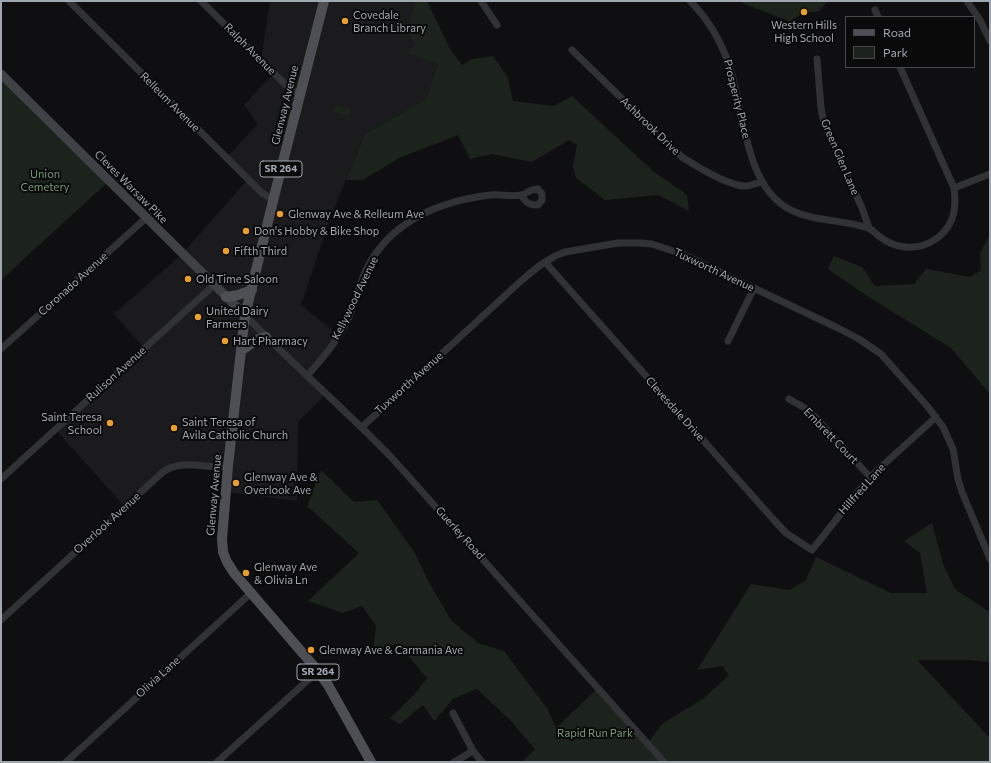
<!DOCTYPE html>
<html>
<head>
<meta charset="utf-8">
<style>
  body { margin:0 }
  #map { position:relative; width:991px; height:763px; overflow:hidden; background:#0f0f11; font-family:Commissioner,sans-serif }
  canvas { display:block }
  .frame { position:absolute; inset:0; border:2px solid #a1a7b1; pointer-events:none }
  .legend { position:absolute; left:845px; top:16px; width:130px; height:52px; box-sizing:border-box; background:#0a0a0b; border:1px solid #46494d; margin:0; padding:5px 7px; list-style:none; font-size:12px; color:#a1a7b1 }
  .legend li { display:flex; align-items:center; gap:8px; height:20px }
  .legend b { width:20px; border:1px solid #46494d }
</style>
</head>
<body>
<div id="map">
<canvas width="991" height="763"></canvas>
<div class="frame"></div>
<ul class="legend">
<li><b style="height:5px;background:#4d4f54"></b>Road</li>
<li><b style="height:11px;background:#1c231c"></b>Park</li>
</ul>
</div>
<script>
const ctx = document.querySelector('canvas').getContext('2d');
ctx.lineJoin = 'round';
function paint(path, color) {
  ctx.fillStyle = color;
  ctx.fill(path, 'evenodd');
}
function strokePath(path, color, width, dash) {
  ctx.strokeStyle = color;
  ctx.lineWidth = width;
  ctx.lineCap = dash ? 'butt' : 'round';
  ctx.setLineDash(dash || []);
  ctx.stroke(path);
}
function drawText(font, color, halo, rows, align = 'center') {
  ctx.font = font + ' Commissioner,sans-serif';
  ctx.lineWidth = 4;
  ctx.setLineDash([]);
  ctx.textBaseline = 'middle';
  ctx.strokeStyle = halo;
  ctx.fillStyle = color;
  for (const [text, x, y, turn = 0] of rows) {
    ctx.save();
    ctx.translate(x, y);
    ctx.rotate((+turn || 0) * Math.PI / 180);
    ctx.textAlign = isNaN(turn) ? turn : align;
    if (halo) ctx.strokeText(text, 0, 0);
    ctx.fillText(text, 0, 0);
    ctx.restore();
  }
}
const built = new Path2D(`
  M270,1H415L410,21L438,64L426,99L365,134L330,218L301,305L339,335L307,376L326,394L298,422L297,501L227,492L228,466L170,468L125,507L55,429L144,348L114,314L182,254L248,179L226,158L258,124L244,105L274,73L261,60Z`);
const green = new Path2D(`
  M415,1H427L450,49L462,65L472,59L493,56L508,78L513,101L554,106L572,96L653,171L687,195L689,211L658,195L605,200L576,178L573,166L577,145L569,140L532,162L492,154L470,159L458,135L399,158L363,180H346L365,134L426,99L438,64L408,53L415,44L410,35V21Z
  M743,1H828L819,11L801,14L791,22L742,3Z
  M1,74L109,181L1,280Z
  M334,105L351,109L350,116L333,112Z
  M990,235V394L951,348L864,294L828,269L834,256L862,267L875,286L914,284L926,269L970,277L981,270L980,253Z
  M321,470L354,502L377,500L415,553L427,579L451,620L478,643L504,651L547,708L556,728L597,689L647,744L662,724L704,698L729,675L722,666L697,670L751,584L790,590L806,580L816,557L891,593H927L920,553L904,541L932,523L943,564L955,589L988,611L990,610V662L969,660H917L990,738V762H522L535,749L511,721L477,689L453,699L434,721L423,705L400,724L390,718L413,696L427,678L398,644L373,651L376,626L362,606L343,613L308,601L359,553L307,506Z`);
const street = new Path2D(`
  M69,1L261,192L273,200
  M201,1L289,88L300,94
  M481,1L497,25
  M690,1C708,19 721,41 729,65C744,108 744,185 789,209C813,222 842,219 868,228C872,229 876,234 880,237C895,248 914,251 931,242C953,230 957,211 954,188L900,67
  M967,1L980,20L990,41
  M875,10L878,17
  M572,50L682,157C696,166 730,187 747,186C752,185 757,183 762,182
  M817,59L821,108L824,124L862,208L869,228
  M954,188L990,174
  M545,262L773,519L786,533L812,550L870,477L936,417
  M245,315C293,365 345,409 392,458L664,762
  M728,341L754,288
  M1,349L146,218
  M307,376C323,358 339,339 349,317C356,301 359,284 367,268C391,221 440,201 490,195C500,194 512,197 521,195C527,194 529,189 538,189L542,194V200L538,205C529,205 526,203 521,195
  M789,399L805,408L816,418L870,477
  M362,427L522,280L539,266L555,256L565,252L618,243H640L652,244L682,254L838,328L859,339L881,354L928,407L943,427L953,449L958,479L962,492L990,559
  M1,479L214,285
  M1,620L164,471C186,458 206,470 228,466
  M453,713L473,751L482,762
  M66,762L251,593
  M217,762L318,671
  M454,762L473,751`);
const secondary = new Path2D(`
  M1,74L245,315`);
const primary = new Path2D(`
  M324,1L276,189L245,315L228,466L222,539L223,552L227,562L234,573L318,671L328,685L371,762
  M226,297L238,295L252,290
  M241,351L256,340L266,337`);
const markers = [
  [804,12,4,"#e99f2f"],
  [345,21,4,"#e99f2f"],
  [280,214,4,"#e99f2f"],
  [246,231,4,"#e99f2f"],
  [226,251,4,"#e99f2f"],
  [188,279,4,"#e99f2f"],
  [198,317,4,"#e99f2f"],
  [225,341,4,"#e99f2f"],
  [110,423,4,"#e99f2f"],
  [174,428,4,"#e99f2f"],
  [236,483,4,"#e99f2f"],
  [246,573,4,"#e99f2f"],
  [311,650,4,"#e99f2f"]
];
const shields = [
  [281,169,42],
  [318,672,42]
];
const shieldNames = [
  ["SR 264",281,169],
  ["SR 264",318,672]
];
const poiNames = [
  ["Covedale",353,15],
  ["Branch Library",353,28],
  ["Western Hills",804,25,"center"],
  ["High School",804,38,"center"],
  ["Glenway Ave & Relleum Ave",288,214],
  ["Don's Hobby & Bike Shop",254,231],
  ["Fifth Third",234,251],
  ["Old Time Saloon",196,279],
  ["United Dairy",206,311],
  ["Farmers",206,324],
  ["Hart Pharmacy",233,341],
  ["Saint Teresa",102,417,"right"],
  ["School",102,430,"right"],
  ["Saint Teresa of",182,422],
  ["Avila Catholic Church",182,435],
  ["Glenway Ave &",244,477],
  ["Overlook Ave",244,490],
  ["Glenway Ave",254,567],
  ["& Olivia Ln",254,580],
  ["Glenway Ave & Carmania Ave",319,650]
];
const streetNames = [
  ["Ralph Avenue",250,49,45],
  ["Prosperity Place",737,99,76],
  ["Relleum Avenue",170,102,45],
  ["Glenway Avenue",285,105,-76],
  ["Ashbrook Drive",650,126,44],
  ["Green Glen Lane",840,157,67],
  ["Cleves Warsaw Pike",131,187,45],
  ["Tuxworth Avenue",714,270,25],
  ["Coronado Avenue",73,284,-42],
  ["Kellywood Avenue",355,298,-64],
  ["Rulison Avenue",116,374,-42],
  ["Tuxworth Avenue",409,383,-42],
  ["Clevesdale Drive",675,409,48],
  ["Embrett Court",831,436,46],
  ["Hillfred Lane",862,489,-48],
  ["Glenway Avenue",214,495,-85],
  ["Overlook Avenue",107,523,-42],
  ["Guerley Road",460,533,48],
  ["Olivia Lane",158,677,-42]
];
const parkNames = [
  ["Union",45,174],
  ["Cemetery",45,187],
  ["Rapid Run Park",595,733]
];
paint(built, '#1b1b1d');
paint(green, '#1c231c');
strokePath(street, '#313235', 7);
strokePath(secondary, '#3f4145', 9);
strokePath(primary, '#4d4f54', 10);
for (const [x, y, r, color] of markers) {
  const dot = new Path2D();
  dot.arc(x, y, r, 0, 2 * Math.PI);
  ctx.fillStyle = color;
  ctx.fill(dot);
  strokePath(dot, '#0a0a0b', 1.5);
}
for (const [x, y, w] of shields) {
  const box = new Path2D();
  box.roundRect(x - w / 2, y - 8, w, 16, 3);
  ctx.fillStyle = '#0a0a0b';
  ctx.fill(box);
  strokePath(box, '#a1a7b1', 1);
}
drawText('bold 10px', '#a1a7b1', null, shieldNames);
drawText('11px', '#a1a7b1', '#0a0a0b', poiNames, 'left');
drawText('11px', '#a1a7b1', '#0a0a0b', streetNames);
drawText('11px', '#789b78', '#0a0a0b', parkNames);
</script>
</body>
</html>
